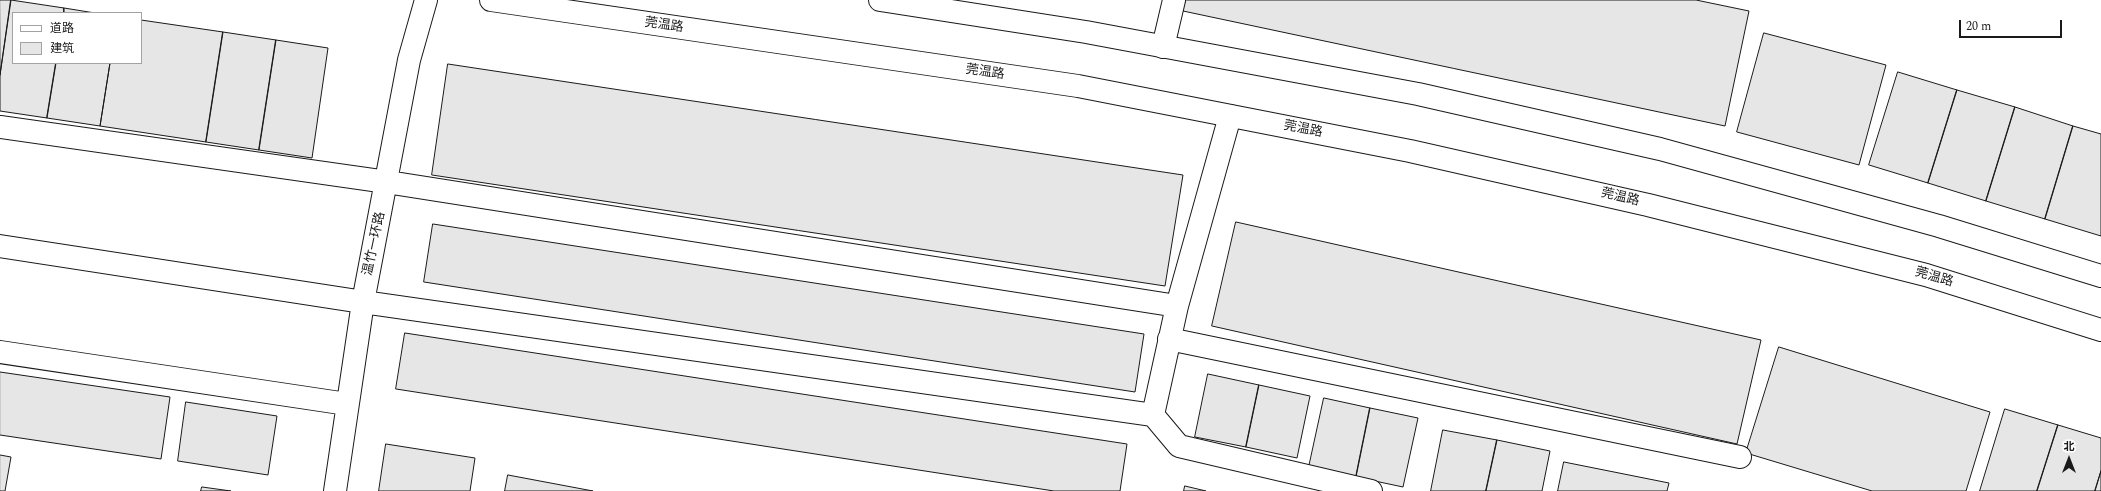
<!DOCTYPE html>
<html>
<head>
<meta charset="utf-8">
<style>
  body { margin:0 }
  #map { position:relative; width:2101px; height:491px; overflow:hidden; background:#fff; font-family:Spectral,"Noto Sans SC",serif }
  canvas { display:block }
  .legend { position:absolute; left:12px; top:12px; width:130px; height:52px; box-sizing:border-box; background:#fff; border:1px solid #a3a3a3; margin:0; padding:5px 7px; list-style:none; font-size:12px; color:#1a1a1a }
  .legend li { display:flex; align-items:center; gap:8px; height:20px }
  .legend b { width:20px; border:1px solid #a3a3a3 }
  .north { position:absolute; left:2049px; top:439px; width:40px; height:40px; -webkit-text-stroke:3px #fff; paint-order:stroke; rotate:0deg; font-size:11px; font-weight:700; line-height:16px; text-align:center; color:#1a1a1a }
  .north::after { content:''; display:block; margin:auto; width:14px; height:18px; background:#1a1a1a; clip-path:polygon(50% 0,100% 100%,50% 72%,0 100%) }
  .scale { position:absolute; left:1959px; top:20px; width:103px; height:18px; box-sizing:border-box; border:2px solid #1a1a1a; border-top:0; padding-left:5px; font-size:12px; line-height:14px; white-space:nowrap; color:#1a1a1a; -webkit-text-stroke:3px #fff; paint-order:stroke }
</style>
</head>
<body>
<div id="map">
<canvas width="2101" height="491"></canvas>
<ul class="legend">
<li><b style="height:5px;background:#fff"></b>道路</li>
<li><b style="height:11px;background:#e6e6e6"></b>建筑</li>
</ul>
<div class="north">北</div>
<div class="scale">20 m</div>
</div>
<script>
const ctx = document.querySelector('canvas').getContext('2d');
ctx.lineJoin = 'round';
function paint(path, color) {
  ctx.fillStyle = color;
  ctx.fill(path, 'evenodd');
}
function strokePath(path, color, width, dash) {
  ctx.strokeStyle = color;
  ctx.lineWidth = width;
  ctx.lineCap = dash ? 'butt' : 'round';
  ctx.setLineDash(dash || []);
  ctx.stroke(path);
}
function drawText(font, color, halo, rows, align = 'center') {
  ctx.font = font + ' Spectral,"Noto Sans SC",serif';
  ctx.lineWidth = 3;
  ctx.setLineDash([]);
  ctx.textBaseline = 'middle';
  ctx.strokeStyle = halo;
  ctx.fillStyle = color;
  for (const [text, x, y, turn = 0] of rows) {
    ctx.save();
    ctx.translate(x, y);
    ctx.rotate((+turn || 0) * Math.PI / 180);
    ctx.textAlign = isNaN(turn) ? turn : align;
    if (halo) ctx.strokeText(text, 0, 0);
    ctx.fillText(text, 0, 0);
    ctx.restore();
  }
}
const building = new Path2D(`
  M0,0H11L0,75Z
  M11,0L64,8V13H13V63H56L47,118L0,111V75Z
  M1186,0H1696L1749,11L1725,126L1183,11Z
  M64,8L95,13H64Z
  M141,20L223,32L206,142L100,126L110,63H141Z
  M223,32L276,40L259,150L206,142Z
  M1764,33L1886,65L1859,165L1737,132Z
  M276,40L328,48L312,158L259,150Z
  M56,63H110L100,126L47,118Z
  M448,64L1183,175L1165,286L432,175Z
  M1898,72L1957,90L1928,183L1869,165Z
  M1957,90L2015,107L1986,201L1928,183Z
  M2015,107L2073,126L2045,219L1986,201Z
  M2073,126L2101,134V236L2045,219Z
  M1236,222L1761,340L1737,444L1212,326Z
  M433,224L1144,334L1135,392L424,282Z
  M405,333L1127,444L1120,491H1054L396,389Z
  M1779,347L1990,412L1966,491H1872L1746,453Z
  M0,372L170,397L161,459L0,435Z
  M1208,374L1259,385L1246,447L1195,437Z
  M1259,385L1310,396L1297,458L1246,447Z
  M1324,398L1370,408L1356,477L1309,467Z
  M186,402L277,416L268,475L178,461Z
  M1370,408L1418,418L1403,487L1356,477Z
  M2005,409L2058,425L2037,491H1980Z
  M2058,425L2101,438V471L2095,491H2037Z
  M1443,430L1497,440L1486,491H1431Z
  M1497,440L1550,451L1542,491H1486Z
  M386,444L475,458L470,491H379Z
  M0,455L11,457L5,491H0Z
  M1564,462L1669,483L1667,491H1558Z
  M2101,471V491H2095Z
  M508,475L593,491H505Z
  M1185,486L1206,491H1184Z
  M202,487L231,491H201Z`);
const minor = new Path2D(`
  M1163,47L1174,0
  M0,127L387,182L1177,306L1153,415L363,302L0,246
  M1177,306L1230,116
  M1169,339L1740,457
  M0,352L347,404
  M1153,415L1179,446L1371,491
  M335,491L363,302L409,60L426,0`);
const major = new Path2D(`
  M491,0L1078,86L1410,151L1648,205L1926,275L2101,330
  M880,0L1086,32L1418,94L1660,149L1939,226L2101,276`);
const streetNames = [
  ["莞温路",664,26,8],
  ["莞温路",985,73,8],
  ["莞温路",1303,130,11],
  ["莞温路",1620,198,13],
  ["温竹一环路",375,244,-78],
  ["莞温路",1934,278,16]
];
paint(building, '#e6e6e6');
strokePath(building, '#1a1a1a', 1);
strokePath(minor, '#1a1a1a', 24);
strokePath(major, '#1a1a1a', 24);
strokePath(minor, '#fff', 22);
strokePath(major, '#fff', 22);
drawText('13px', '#1a1a1a', '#fff', streetNames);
</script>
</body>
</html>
